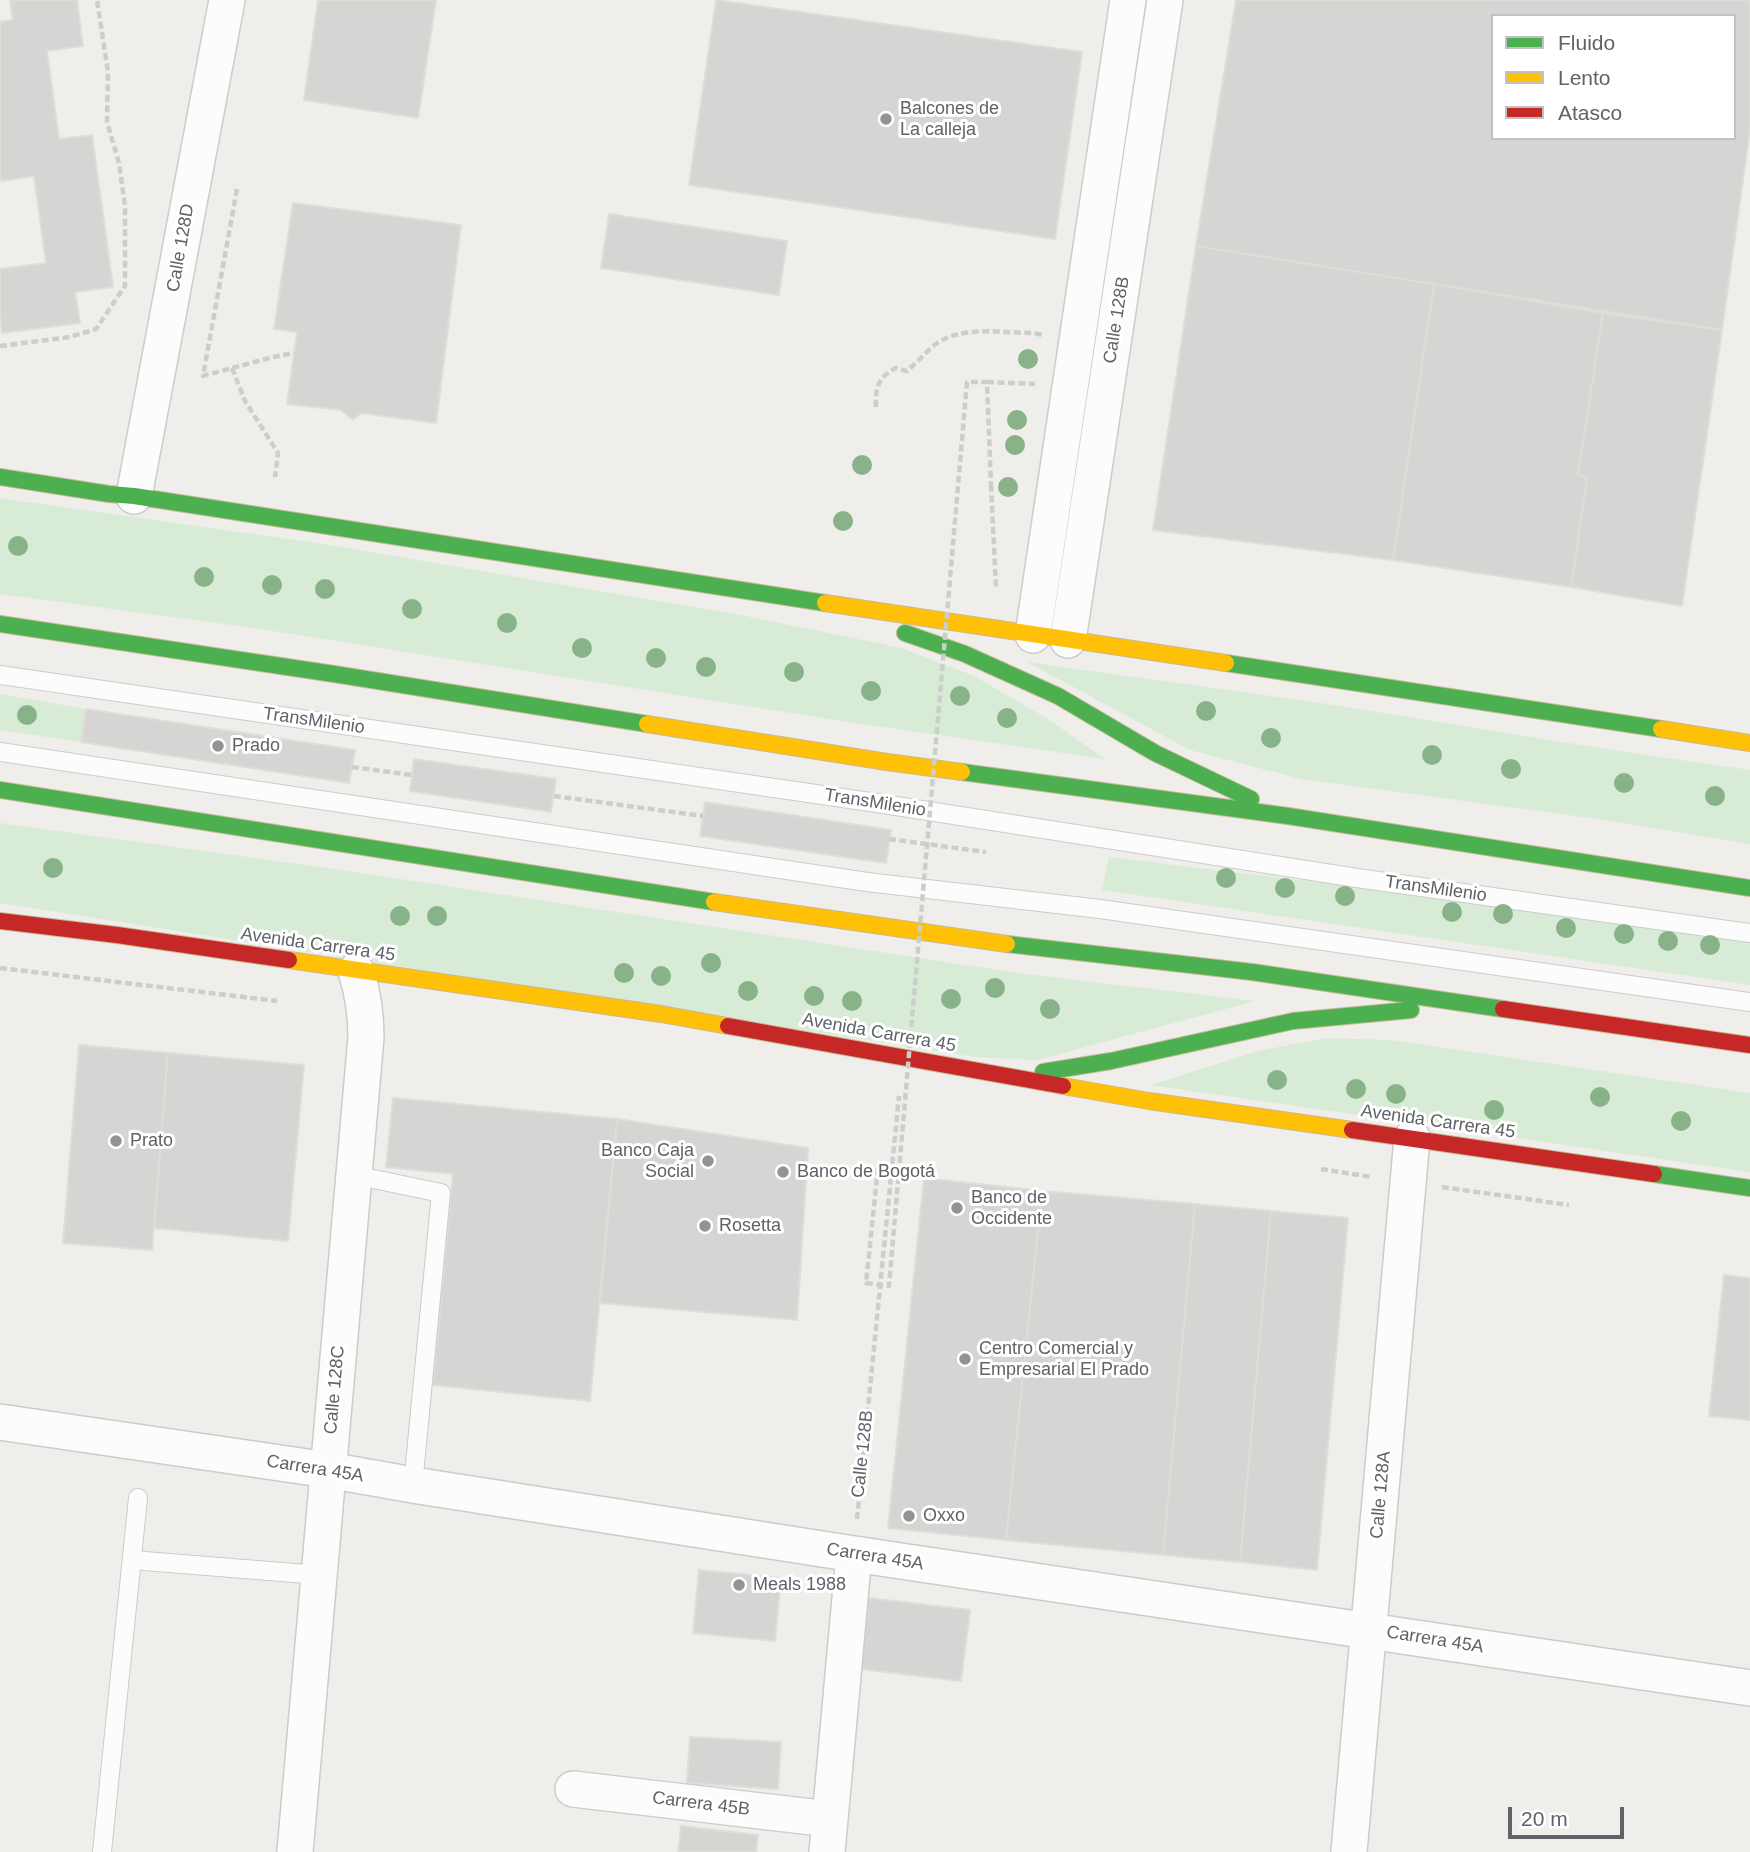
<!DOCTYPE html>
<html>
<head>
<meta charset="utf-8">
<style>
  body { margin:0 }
  #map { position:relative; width:1750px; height:1852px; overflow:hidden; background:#efeeea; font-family:Helvetica,sans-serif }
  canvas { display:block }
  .legend { position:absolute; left:1491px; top:14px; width:245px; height:126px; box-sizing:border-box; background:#fff; border:2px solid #bfc1c3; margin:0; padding:9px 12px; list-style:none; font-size:21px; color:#5f6368 }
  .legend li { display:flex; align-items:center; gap:14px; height:35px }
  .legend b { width:35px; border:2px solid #bfc1c3 }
  .scale { position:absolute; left:1508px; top:1807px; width:116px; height:32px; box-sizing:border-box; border:4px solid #5f6368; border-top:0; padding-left:9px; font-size:21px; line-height:24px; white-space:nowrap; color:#5f6368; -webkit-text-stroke:5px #fff; paint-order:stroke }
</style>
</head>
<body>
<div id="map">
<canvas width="1750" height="1852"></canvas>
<ul class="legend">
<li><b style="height:9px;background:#4caf50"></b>Fluido</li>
<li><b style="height:9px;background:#ffc107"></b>Lento</li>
<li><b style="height:9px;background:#c62828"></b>Atasco</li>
</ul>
<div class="scale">20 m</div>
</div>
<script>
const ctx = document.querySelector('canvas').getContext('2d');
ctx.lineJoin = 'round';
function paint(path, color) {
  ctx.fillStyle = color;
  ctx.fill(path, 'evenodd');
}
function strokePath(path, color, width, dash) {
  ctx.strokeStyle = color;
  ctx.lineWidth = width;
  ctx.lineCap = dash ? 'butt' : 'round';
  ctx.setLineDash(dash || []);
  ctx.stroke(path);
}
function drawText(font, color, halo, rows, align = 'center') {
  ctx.font = font + ' Helvetica,sans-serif';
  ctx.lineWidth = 6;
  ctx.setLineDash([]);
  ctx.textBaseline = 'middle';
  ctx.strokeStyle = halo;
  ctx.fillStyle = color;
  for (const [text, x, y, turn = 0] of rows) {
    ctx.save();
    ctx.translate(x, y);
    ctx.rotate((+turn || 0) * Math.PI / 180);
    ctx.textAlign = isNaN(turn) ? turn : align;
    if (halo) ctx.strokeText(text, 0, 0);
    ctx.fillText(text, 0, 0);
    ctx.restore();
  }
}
const green = new Path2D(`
  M0,498L317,543L741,615L901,648L972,675L1045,717L1105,759L848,722L254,628L0,594Z
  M1027,662L1321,703L1613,750L1750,770V844L1598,819L1301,779L1190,750Z
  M0,694L86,709L81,742L0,730Z
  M0,823L328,868L1025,974L1255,1001L1037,1060L974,1057L0,903Z
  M1109,857L1348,886L1750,940V985L1102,890Z
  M1326,1038L1391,1040L1750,1093V1172L1151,1085L1258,1051Z`);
const building = new Path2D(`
  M10,0H77L83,46L47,51L59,139L92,135L113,287L75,292L80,323L2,333L0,316V269L46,263L34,176L0,181V22L13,20Z
  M318,0H436L418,118L304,100Z
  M716,0L1082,52L1055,239L689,185Z
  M1236,0H1750V130L1722,330L1196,246ZM1493,16H1734V138H1493Z
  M293,203L461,225L436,423L361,413L353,420L341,410L287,404L297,332L274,329Z
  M609,214L787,241L779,295L601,268Z
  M1196,246L1434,284L1393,560L1153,530Z
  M1434,284L1603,313L1578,475L1587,477L1571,587L1393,560Z
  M1603,313L1722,330L1682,606L1571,587L1587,477L1578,475Z
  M86,709L355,750L349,783L81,742Z
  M414,759L556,779L551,812L410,791Z
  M705,802L891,830L886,863L700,836Z
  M79,1045L168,1053L152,1250L63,1243Z
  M168,1053L304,1065L288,1241L154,1228Z
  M393,1098L617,1119L590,1401L433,1385L453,1174L386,1167Z
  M617,1119L808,1148L797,1320L600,1303Z
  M924,1178L1042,1191L1006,1540L888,1528Z
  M1042,1191L1195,1204L1163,1555L1006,1540Z
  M1195,1204L1271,1211L1240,1562L1163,1555Z
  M1271,1211L1348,1218L1317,1570L1240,1562Z
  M1724,1275L1750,1278V1420L1709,1416Z
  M699,1570L781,1578L775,1641L693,1633Z
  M869,1598L970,1610L961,1681L861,1669Z
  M690,1737L781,1742L778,1789L687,1783Z
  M681,1826L758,1835L756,1852H678Z`);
const path = new Path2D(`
  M237,189L203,376L273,357L294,353
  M0,346L70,337L96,329L125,286V206L119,163L107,122L108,72L97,0
  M232,368L245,401L278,453L275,477
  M987,382L1035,384
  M876,407C875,388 878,377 896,368L907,371C915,364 923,356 931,348C957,324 1001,333 1033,333L1043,335
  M991,485L996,588
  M352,767L412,775
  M554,796L703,816
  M889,839L986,852
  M0,968L277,1001
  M878,1168L892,1169
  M1321,1169L1371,1177
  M1442,1187L1569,1205
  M857,1519L899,1096`);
const lane = new Path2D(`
  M0,675L877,803L1357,878L1750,933
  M0,752L867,882L1100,909L1750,1002
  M354,1175L441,1193L413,1485
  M132,1560L319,1575
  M102,1852L138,1498`);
const street = new Path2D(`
  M134,496L227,0
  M1033,635L1128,0
  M1068,640L1165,0
  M0,1422L328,1470L413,1485L854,1554L1750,1688
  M573,1789L829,1819
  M295,1852L366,1037C366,1013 363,993 356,971
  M827,1852L854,1554
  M1349,1852L1412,1138`);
const fast = new Path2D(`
  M0,477L109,494L134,496L825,603
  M0,624L334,674L647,724
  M905,633L965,654L1058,696L1155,753L1251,799
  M1226,663L1661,729
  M962,772L1288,816L1750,888
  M0,790L714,902
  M1007,944L1252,972L1503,1009
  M1043,1072L1111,1061L1293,1021L1411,1010
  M1654,1174L1750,1188`);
const slow = new Path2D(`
  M825,603L1226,663
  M647,724L887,762L962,772
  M1661,729L1750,743
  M714,902L1007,944
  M289,960L661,1014L728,1026
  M1063,1086L1149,1101L1352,1130`);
const jam = new Path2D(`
  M0,921L117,935L289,960
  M1503,1009L1750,1045
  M728,1026L1063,1086
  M1352,1130L1654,1174`);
const pathBridge = new Path2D(`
  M878,1168L866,1283L889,1286L967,382H987L991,485`);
const trees = [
  [1028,359],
  [1017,420],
  [1015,445],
  [862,465],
  [1008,487],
  [843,521],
  [18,546],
  [204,577],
  [272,585],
  [325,589],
  [412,609],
  [507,623],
  [582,648],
  [656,658],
  [706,667],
  [794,672],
  [871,691],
  [960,696],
  [1206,711],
  [27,715],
  [1007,718],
  [1271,738],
  [1432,755],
  [1511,769],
  [1624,783],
  [1715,796],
  [53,868],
  [1226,878],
  [1285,888],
  [1345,896],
  [1452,912],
  [1503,914],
  [400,916],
  [437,916],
  [1566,928],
  [1624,934],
  [1668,941],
  [1710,945],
  [711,963],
  [624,973],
  [661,976],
  [995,988],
  [748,991],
  [814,996],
  [951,999],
  [852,1001],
  [1050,1009],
  [1277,1080],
  [1356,1089],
  [1396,1094],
  [1600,1097],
  [1494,1110],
  [1681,1121]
];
const markers = [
  [886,119,7,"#919496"],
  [218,746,7,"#919496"],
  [116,1141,7,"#919496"],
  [708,1161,7,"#919496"],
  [783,1172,7,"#919496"],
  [957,1208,7,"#919496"],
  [705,1226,7,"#919496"],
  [965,1359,7,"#919496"],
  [909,1516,7,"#919496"],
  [739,1585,7,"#919496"]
];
const poiNames = [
  ["Balcones de",900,109],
  ["La calleja",900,130],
  ["Prado",232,746],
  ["Prato",130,1141],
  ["Banco Caja",694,1151,"right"],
  ["Social",694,1172,"right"],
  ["Banco de Bogotá",797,1172],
  ["Banco de",971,1198],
  ["Occidente",971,1219],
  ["Rosetta",719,1226],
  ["Centro Comercial y",979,1349],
  ["Empresarial El Prado",979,1370],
  ["Oxxo",923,1516],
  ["Meals 1988",753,1585]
];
const streetNames = [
  ["Calle 128D",181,248,-80],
  ["Calle 128B",1117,320,-81],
  ["TransMilenio",314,721,8],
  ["TransMilenio",875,803,9],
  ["TransMilenio",1436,889,8],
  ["Avenida Carrera 45",318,945,8],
  ["Avenida Carrera 45",879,1033,10],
  ["Avenida Carrera 45",1438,1122,8],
  ["Calle 128C",335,1390,-85],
  ["Calle 128B",863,1454,-84],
  ["Carrera 45A",315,1469,9],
  ["Calle 128A",1381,1495,-85],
  ["Carrera 45A",875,1557,9],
  ["Carrera 45A",1435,1640,9],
  ["Carrera 45B",701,1804,7]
];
paint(green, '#d8ebd6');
paint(building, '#d6d5d3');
strokePath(building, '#deddd9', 2);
strokePath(lane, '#cbcccc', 20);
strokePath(street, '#cbcccc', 38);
strokePath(fast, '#c8b996', 18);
strokePath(slow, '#c8b996', 18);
strokePath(jam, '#c8b996', 18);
strokePath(path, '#cacfcc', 4.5, [7, 3.5]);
strokePath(lane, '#fdfcfc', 18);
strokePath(street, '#fdfcfc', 35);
strokePath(fast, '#4caf50', 16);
strokePath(slow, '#ffc107', 16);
strokePath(jam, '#c62828', 16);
strokePath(pathBridge, '#cacfcc', 4.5, [7, 3.5]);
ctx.fillStyle = '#88b388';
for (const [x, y] of trees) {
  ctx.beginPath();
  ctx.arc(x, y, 10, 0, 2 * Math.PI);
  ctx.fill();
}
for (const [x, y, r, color] of markers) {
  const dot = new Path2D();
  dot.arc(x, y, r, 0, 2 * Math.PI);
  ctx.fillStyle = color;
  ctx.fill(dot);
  strokePath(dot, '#fff', 2.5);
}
drawText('18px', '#5f6368', '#fff', poiNames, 'left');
drawText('18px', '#5f6368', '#fff', streetNames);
</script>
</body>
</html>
